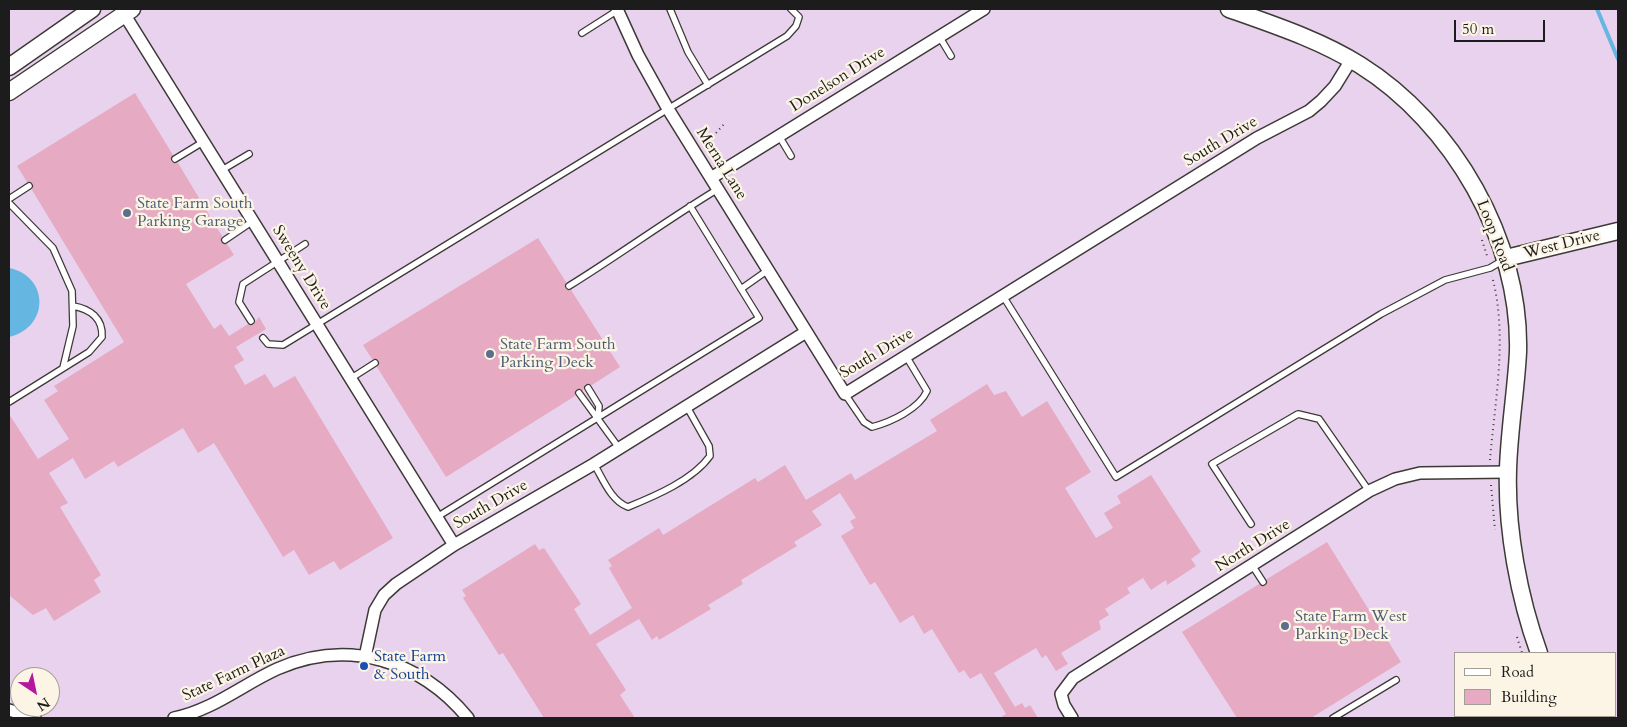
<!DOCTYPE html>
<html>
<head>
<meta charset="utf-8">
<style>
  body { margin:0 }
  #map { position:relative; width:1627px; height:727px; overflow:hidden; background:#f5e2c7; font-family:Cardo,serif }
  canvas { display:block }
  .frame { position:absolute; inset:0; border:10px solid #1c1c1c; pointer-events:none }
  .legend { position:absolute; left:1454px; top:652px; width:162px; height:65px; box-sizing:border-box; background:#fcf5e5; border:1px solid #a29e95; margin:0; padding:6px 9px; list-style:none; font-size:15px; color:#1c1c1c }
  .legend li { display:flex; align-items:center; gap:10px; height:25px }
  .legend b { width:25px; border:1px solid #a29e95 }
  .north { position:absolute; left:10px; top:667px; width:50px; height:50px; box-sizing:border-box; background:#fcf5e5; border:1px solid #a29e95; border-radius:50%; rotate:146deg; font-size:14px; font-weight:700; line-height:20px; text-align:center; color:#1c1c1c }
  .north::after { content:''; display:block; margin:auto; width:18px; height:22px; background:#b5179e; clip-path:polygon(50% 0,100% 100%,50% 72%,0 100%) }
  .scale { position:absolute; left:1454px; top:20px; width:91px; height:22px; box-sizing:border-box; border:2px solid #1c1c1c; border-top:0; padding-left:6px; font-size:15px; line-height:18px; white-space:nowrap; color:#1c1c1c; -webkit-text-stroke:4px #fcf5e5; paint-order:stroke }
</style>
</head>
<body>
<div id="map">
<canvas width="1627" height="727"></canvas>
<div class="frame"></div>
<ul class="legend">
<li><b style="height:6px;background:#fff"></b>Road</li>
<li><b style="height:14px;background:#e6abc3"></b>Building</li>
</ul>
<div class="north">N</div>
<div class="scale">50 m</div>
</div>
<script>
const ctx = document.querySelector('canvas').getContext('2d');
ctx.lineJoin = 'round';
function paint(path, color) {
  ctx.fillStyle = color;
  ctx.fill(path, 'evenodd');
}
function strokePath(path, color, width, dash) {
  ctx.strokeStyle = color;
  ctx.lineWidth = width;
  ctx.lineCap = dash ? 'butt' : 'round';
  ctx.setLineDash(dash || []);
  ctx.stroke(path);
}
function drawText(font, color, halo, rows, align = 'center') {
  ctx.font = font + ' Cardo,serif';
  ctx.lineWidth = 4.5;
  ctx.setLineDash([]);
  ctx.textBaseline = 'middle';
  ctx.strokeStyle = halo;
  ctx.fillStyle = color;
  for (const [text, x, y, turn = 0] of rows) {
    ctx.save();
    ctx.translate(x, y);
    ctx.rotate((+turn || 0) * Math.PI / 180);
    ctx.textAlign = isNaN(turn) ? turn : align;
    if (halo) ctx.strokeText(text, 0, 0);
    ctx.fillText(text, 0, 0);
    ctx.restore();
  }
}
const built = new Path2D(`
  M9,9H1618V718H9ZM1456,653H1616V716H1456ZM20,677H50V707H20Z`);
const water = new Path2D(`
  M9,268C49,276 50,327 9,337Z`);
const stream = new Path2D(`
  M1597,9L1618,59`);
const building = new Path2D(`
  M135,93L173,155L171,162L178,163L222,236L221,242L227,244L234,255L186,284L214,329L221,324L229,336L248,324L253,325L259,317L266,329L236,347L244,360L234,366L245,385L265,374L274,388L295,376L393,538L340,570L334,561L309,575L294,550L283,557L214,443L198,453L183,428L118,467L114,461L85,479L73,458L49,473L68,503L60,507L101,575L94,580L101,592L54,621L46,608L33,615L9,595V414L38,459L69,439L44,400L58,391L54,386L124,342L32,190L33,184L27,182L17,166Z
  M538,238L566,282L565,288L571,290L620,367L592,385L585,384L583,391L577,389L575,396L446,477L377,367L379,361L372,359L363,345Z
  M987,384L994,395L1006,391L1022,417L1047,401L1091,472L1065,488L1096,538L1113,528L1104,513L1121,503L1117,496L1151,475L1201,552L1191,559L1196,566L1167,585L1166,580L1151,590L1143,578L1127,588L1130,593L1105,609L1109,615L1099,621L1101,629L1061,653L1068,664L1056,671L1046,655L1042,658L1036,648L994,673L1015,707L1022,703L1025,708L1030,705L1038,718H1000L1006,714L981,673L970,679L964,670L959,673L932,629L924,634L913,615L900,623L875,582L870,585L841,536L854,528L850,521L856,518L840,493L812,511L822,525L794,542L797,546L741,580L743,584L708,605L711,609L659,640L657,636L652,640L639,619L596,644L626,690L620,695L635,718H544L503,653L499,655L463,598L466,596L462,590L535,544L539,550L544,548L581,604L574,609L590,635L632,608L609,568L612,566L608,560L659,528L663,535L755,478L758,482L785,465L806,500L851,473L855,480L937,431L930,420Z
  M1327,542L1401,662L1311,718H1237L1182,632L1259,584L1265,586L1267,579Z`);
const path = new Path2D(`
  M716,133L725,123
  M1482,240L1488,259
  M1490,460C1495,399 1508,336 1492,276
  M1491,485L1495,530
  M1517,637L1522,653
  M1547,716L1548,718`);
const lane = new Path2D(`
  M670,9L688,52L708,85
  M582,33L618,10
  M939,36L951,56
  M779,136L791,156
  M175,159L203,142
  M222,170L249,154
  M9,199L29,186
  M9,203L53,248L72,291L73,326L63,368
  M225,240L253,221
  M569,286C619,255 667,220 718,189
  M741,289L768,270
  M1003,296L1116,477L1381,314L1445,280L1490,268L1502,261
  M251,321L239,302L243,284L305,244
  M263,338L268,344L283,345L787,36L796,26L799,17L791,9
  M350,379L375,363
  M588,388L599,406L598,417
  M579,393L619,448
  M845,394L864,422L872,427C891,422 919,409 927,391L906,356
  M9,402L89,352L102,337C103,318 90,309 73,306
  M594,464C603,479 611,501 628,507C655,496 693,480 710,456L709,446L687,407
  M437,517L759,318L690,206
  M1251,524L1212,464L1298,414L1319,419L1369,491
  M1252,565L1263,582
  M1333,718L1396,680`);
const street = new Path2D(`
  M121,9L454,545
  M617,9L638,55L668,109L845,394L1257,138L1309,111L1321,101L1335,86L1351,60
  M711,178L984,9
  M365,657L375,610L384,595L396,584L454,545L594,464L806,332
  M9,710L35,718
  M174,718C213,710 242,685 277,669C348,638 420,660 468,718
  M1072,718L1064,705L1061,694L1073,678L1369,491L1395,479L1420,473L1508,472`);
const secondary = new Path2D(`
  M1229,9C1274,25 1320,40 1360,65C1453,123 1521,241 1518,352C1516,391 1509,431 1508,470C1506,529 1519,598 1539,653
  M9,67L92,9
  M9,92L132,9
  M1506,258L1618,231
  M1565,716L1567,718`);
const markers = [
  [127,213,5,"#5c6f8a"],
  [490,354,5,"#5c6f8a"],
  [1285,626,5,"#5c6f8a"],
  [364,666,5,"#1a4fb4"]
];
const streetNames = [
  ["Donelson Drive",838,80,-32],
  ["South Drive",1221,142,-31],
  ["Merna Lane",721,164,58],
  ["Loop Road",1494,236,69],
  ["West Drive",1562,245,-14],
  ["Sweeny Drive",301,268,58],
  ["South Drive",877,354,-31],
  ["South Drive",491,505,-30],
  ["North Drive",1253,546,-32],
  ["State Farm Plaza",234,674,-25]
];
const serviceNames = [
  ["State Farm South",137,204],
  ["Parking Garage",137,222],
  ["State Farm South",500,345],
  ["Parking Deck",500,363],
  ["State Farm West",1295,617],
  ["Parking Deck",1295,635]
];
const transitNames = [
  ["State Farm",374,657],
  ["& South",374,675]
];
paint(built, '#e8d2ee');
paint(water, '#65b6e0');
strokePath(stream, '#65b6e0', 4);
paint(building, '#e6abc3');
strokePath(lane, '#3d3a36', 8);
strokePath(street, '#3d3a36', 14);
strokePath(secondary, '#3d3a36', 19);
strokePath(path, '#3d3a36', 2, [1, 4]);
strokePath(lane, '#fff', 5.5);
strokePath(street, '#fff', 11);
strokePath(secondary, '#fff', 16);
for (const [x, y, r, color] of markers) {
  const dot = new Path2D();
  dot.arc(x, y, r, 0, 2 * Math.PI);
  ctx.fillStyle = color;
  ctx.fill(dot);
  strokePath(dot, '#fcf5e5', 2);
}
drawText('16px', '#1c1c1c', '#fcf5e5', streetNames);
drawText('16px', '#4e5e75', '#fcf5e5', serviceNames, 'left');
drawText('16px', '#164399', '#fcf5e5', transitNames, 'left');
</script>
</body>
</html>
